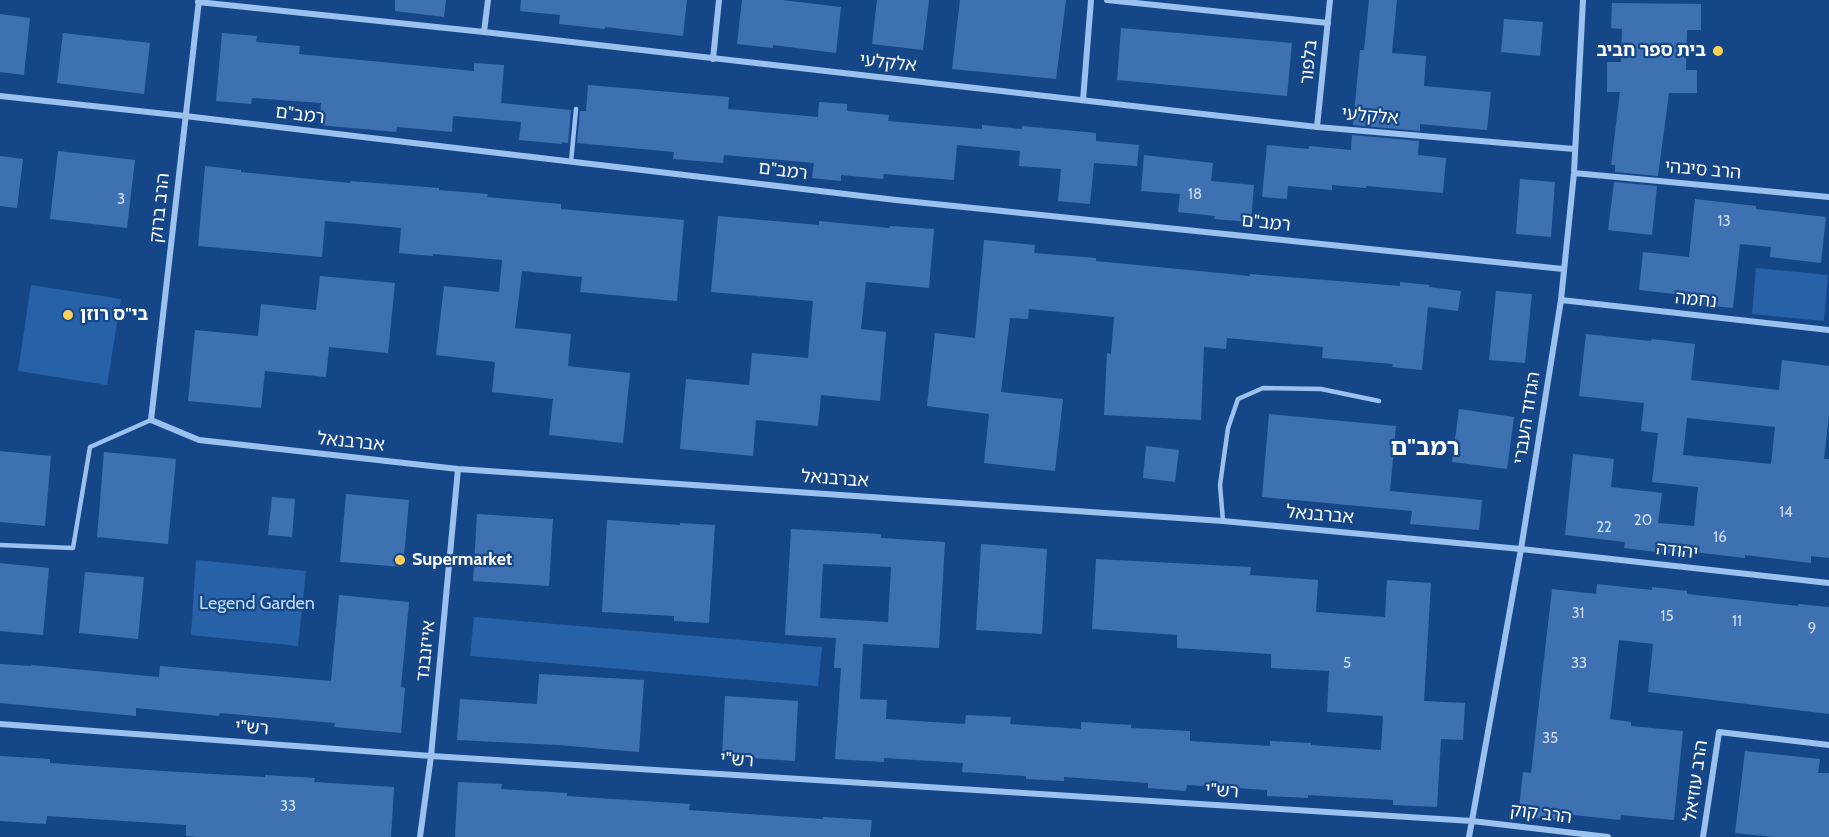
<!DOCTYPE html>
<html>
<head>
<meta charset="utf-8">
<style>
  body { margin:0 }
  canvas { display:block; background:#154788 }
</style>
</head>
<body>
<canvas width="1829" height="837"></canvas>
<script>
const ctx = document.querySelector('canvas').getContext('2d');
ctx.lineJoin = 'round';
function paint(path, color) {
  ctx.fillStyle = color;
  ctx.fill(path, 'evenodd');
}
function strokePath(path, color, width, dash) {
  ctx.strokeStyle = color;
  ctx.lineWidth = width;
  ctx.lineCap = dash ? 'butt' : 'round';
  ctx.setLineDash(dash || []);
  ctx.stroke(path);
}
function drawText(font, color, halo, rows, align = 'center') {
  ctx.font = font + ' Cabin,"Noto Sans Hebrew",sans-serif';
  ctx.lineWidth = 4.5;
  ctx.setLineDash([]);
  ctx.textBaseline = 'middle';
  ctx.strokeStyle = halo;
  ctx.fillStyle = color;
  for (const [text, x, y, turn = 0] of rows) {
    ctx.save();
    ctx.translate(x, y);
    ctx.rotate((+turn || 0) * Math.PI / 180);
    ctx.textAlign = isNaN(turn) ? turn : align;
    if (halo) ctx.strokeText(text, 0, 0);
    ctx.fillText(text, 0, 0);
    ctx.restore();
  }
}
const green = new Path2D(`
  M1756,268L1828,275L1824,321L1752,314Z
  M31,285L121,299L107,385L18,371Z
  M196,560L306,571L298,646L191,635Z
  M474,617L822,647L818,686L470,656Z`);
const building = new Path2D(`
  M395,0H446L444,17L395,11Z
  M521,0H687L683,36L605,27V29L559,24L560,15L520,11Z
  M742,0H782L841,7L836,53L773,45V48L737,44Z
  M877,0H929L923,50L872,44Z
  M960,0H1066L1056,79L952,69Z
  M1369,0H1397L1392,53L1426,56L1424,86L1491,92L1487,130L1420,124V131L1353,125L1360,50H1364Z
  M1612,3L1701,4V30H1687L1686,70H1697V93H1669L1658,176L1615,172V165H1611L1620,92H1607V62H1621L1622,29L1611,28Z
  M0,14L30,18L24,75L0,72Z
  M1504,19L1543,22L1540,56L1501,52Z
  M1121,28L1292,43L1287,96L1117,80Z
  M63,33L150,43L144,94L57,83Z
  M222,33L257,36L256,42L300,46L299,54L474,71V63L504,65L501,103L571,110L568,143L562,142V144L519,140L521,122L453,116L452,132L397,127L396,132L319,125L321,103L252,98L251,104L216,101Z
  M588,85L729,97L728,109L818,117L819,102L847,104V111L889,115L888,121L982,129V125L1022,129V126L1096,133V141L1139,145L1137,166L1094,163L1090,204L1058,201L1061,169L1019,166L1020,151L957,145L954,180L884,174L883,179L841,175V181L812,178L814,163L724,155L723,163L673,159L674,152L577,143L580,111H586Z
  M1352,135L1419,141L1418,155L1446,158L1443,193L1366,186V188L1332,185V190L1288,186L1287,199L1262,197L1267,145L1309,149V146L1351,150Z
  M58,151L135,160L127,228L50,219Z
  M1144,155L1213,163L1211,181L1254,185L1251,222L1214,219L1215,216L1178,212L1180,194L1141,191Z
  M0,156L23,159L17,208L0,206Z
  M205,166L241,170V172L350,183V181L439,188V190L488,194L487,197L561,204V209L684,220L677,301L580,292L582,277L522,271L515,328L571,334L568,366L630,373L623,443L549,435L553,399L492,392L495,362L436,355L444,286L499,292L502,260L433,254V256L399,253L401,228L325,221L322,257L198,246Z
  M1520,179L1555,182L1551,237L1516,234Z
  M1614,182L1657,186L1652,235L1608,230Z
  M1695,199L1756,206V209L1826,217L1821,263L1770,257L1771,247L1740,244L1733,308L1691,304L1692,296L1639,290L1643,252L1689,257Z
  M718,216L819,225V221L890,228V226L934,229L929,288L866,282L861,329L886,332L880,401L821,395L818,426L756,420L753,456L680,449L686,379L749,385L752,353L808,358L813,301L711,292Z
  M984,240L1035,245L1034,253L1096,258V261L1250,276V274L1400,286V282L1429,285V287L1461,291L1458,311L1428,307L1422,370L1392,367L1393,364L1322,358L1323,347L1227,338L1226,349L1204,347L1201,420L1104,415L1107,353L1111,354L1114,317L1029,309L1028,319L1010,318L1001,392L1063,399L1055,471L984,463L989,414L927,406L935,333L975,338Z
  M320,276L395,283L388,353L329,347L326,377L265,371L261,408L188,401L195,330L258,336L261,304L316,310Z
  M1496,291L1532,294L1525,363L1489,360Z
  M1586,334L1651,341L1652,339L1695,344L1691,380L1779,390L1782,360L1829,366V416L1824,459H1829V558L1811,556V563L1745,555V558L1684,551V555L1656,552L1624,548L1625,542L1565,535L1573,454L1614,459L1611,487L1662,493L1658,523L1694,526L1698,487L1652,482L1658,433L1641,431L1644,403L1579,396ZM1687,418L1775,427L1771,464L1683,455Z
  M1459,409L1514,417L1507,469L1452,462Z
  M1269,414L1396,426L1390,491L1482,500L1479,530L1410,524L1412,511L1262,497Z
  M1146,446L1179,450L1175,482L1143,478Z
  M0,451L51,456L45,526L0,522Z
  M104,452L176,459L168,544L97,537Z
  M346,494L409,500L403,567L340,562Z
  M272,497L295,499L292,537L268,535Z
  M477,514L553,519L549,586L473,581Z
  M607,520L680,525V523L715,525L709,623L674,621V616L602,612Z
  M791,529L881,534V538L945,542L939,648L863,644L860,699L887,700L886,719L965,724L966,715L1011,717L1010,724L1081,729V722L1131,725V728L1190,731V741L1270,746V741L1311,743V745L1381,750L1383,716L1327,712L1329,671L1271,668V654L1177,648V635L1092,629L1096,559L1251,567L1250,575L1318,580L1316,612L1385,617L1387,580L1431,583L1424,701L1465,703L1463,740L1441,739L1437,807L1393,805V800L1308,795V798L1267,796V790L1187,785L1186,791L1148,788V783L1064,777V781L1026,779V776L962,772L963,763L884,758V762L835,759L841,668H834L836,638L785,635ZM823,564L891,567L888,622L820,618Z
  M981,544L1047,549L1042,634L976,630Z
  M0,563L49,568L43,635L0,631Z
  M85,572L144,577L138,639L79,633Z
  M1597,584L1652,590V587L1687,591V594L1798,606V604L1829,607V714L1648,692L1653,644L1619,640L1610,719L1631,722V726L1683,731L1674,820L1621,815L1620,820L1564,814L1563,821L1518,816L1523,772L1531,773L1552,589L1596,594Z
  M339,595L409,602L401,687L405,688L401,733L334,727L335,723L220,713L219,716L136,708V716L0,703V664L31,666V665L159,677L160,666L331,681Z
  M539,674L644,680L639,752L558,745L457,740L460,699L537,704Z
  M725,696L798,701L795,761L722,756Z
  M1745,751L1820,759L1818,773H1829V837H1774L1735,833Z
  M0,756L50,759V763L162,771L265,777V775L315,778L314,782L394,787L391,837H197L186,836V825L47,816L46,824L0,821Z
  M458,782L502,784L501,789L567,793V796L690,804L689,810L823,819V817L872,820L870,837H455Z`);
const lane = new Path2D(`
  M571,162L576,109
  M1223,521L1220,485L1228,428L1238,399L1263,388L1321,389L1379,401
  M0,545L73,548L90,447L151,420`);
const street = new Path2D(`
  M199,0L151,420L199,440L458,469L1223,521L1521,549L1829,583
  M1107,0L1328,23
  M198,2L484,32L1317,127L1574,149
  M484,32L488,0
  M713,59L719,0
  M0,96L185,116L896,200L1563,269
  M1083,100L1091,0
  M1317,127L1330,0
  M1574,173L1829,197
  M1561,300L1829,330
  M0,724L431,756L1472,821L1608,837
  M420,837L431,756L458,469
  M1469,837L1521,549L1561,300L1574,173L1583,0
  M1703,837L1719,732L1829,745`);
const markers = [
  [1718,51,6,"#ffcf59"],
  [68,315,6,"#ffcf59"],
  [400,560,6,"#ffcf59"]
];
const numberNames = [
  ["18",1195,195],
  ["3",121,200],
  ["13",1724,222],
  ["14",1786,513],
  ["20",1643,521],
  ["22",1604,528],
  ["16",1720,538],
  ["31",1578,614],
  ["15",1667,617],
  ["11",1737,622],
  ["9",1812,629],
  ["5",1347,664],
  ["33",1579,664],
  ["35",1550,739],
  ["33",288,807]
];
const poiNames = [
  ["בית ספר חביב",1706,51,"right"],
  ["בי\"ס רוזן",80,315],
  ["Supermarket",412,560]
];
const streetNames = [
  ["בלפור",1309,62,-84],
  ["אלקלעי",888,63,6],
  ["רמב\"ם",300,115,7],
  ["אלקלעי",1370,116,5],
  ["הרב סיבהי",1703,170,5],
  ["רמב\"ם",783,171,7],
  ["הרב ברוק",160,208,-84],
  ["רמב\"ם",1266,223,6],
  ["נחמה",1696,300,6],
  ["הגדוד העברי",1527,418,-81],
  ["אברבנאל",351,442,6],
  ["אברבנאל",835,479,4],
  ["אברבנאל",1320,515,5],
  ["יהודה",1677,551,6],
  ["אייזנבנד",426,651,-84],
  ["רש\"י",252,728,4],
  ["רש\"י",737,760,4],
  ["הרב עוזיאל",1696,781,-82],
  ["רש\"י",1222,791,4],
  ["הרב קוק",1541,814,7]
];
const parkNames = [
  ["Legend Garden",257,604]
];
const districtNames = [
  ["רמב\"ם",1425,448]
];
paint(green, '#2761a7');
paint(building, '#3d71b2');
strokePath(lane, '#9bc1ef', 4.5);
strokePath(street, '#9bc1ef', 6);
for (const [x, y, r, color] of markers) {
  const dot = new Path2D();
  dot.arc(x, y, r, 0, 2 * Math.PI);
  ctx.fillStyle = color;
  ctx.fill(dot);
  strokePath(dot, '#154788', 2);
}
drawText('15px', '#cedcec', null, numberNames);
drawText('bold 18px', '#fff', '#154788', poiNames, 'left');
drawText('18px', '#fff', '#154788', streetNames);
drawText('18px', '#c1dbfb', '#154788', parkNames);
drawText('bold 24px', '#fff', '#154788', districtNames);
</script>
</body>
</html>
